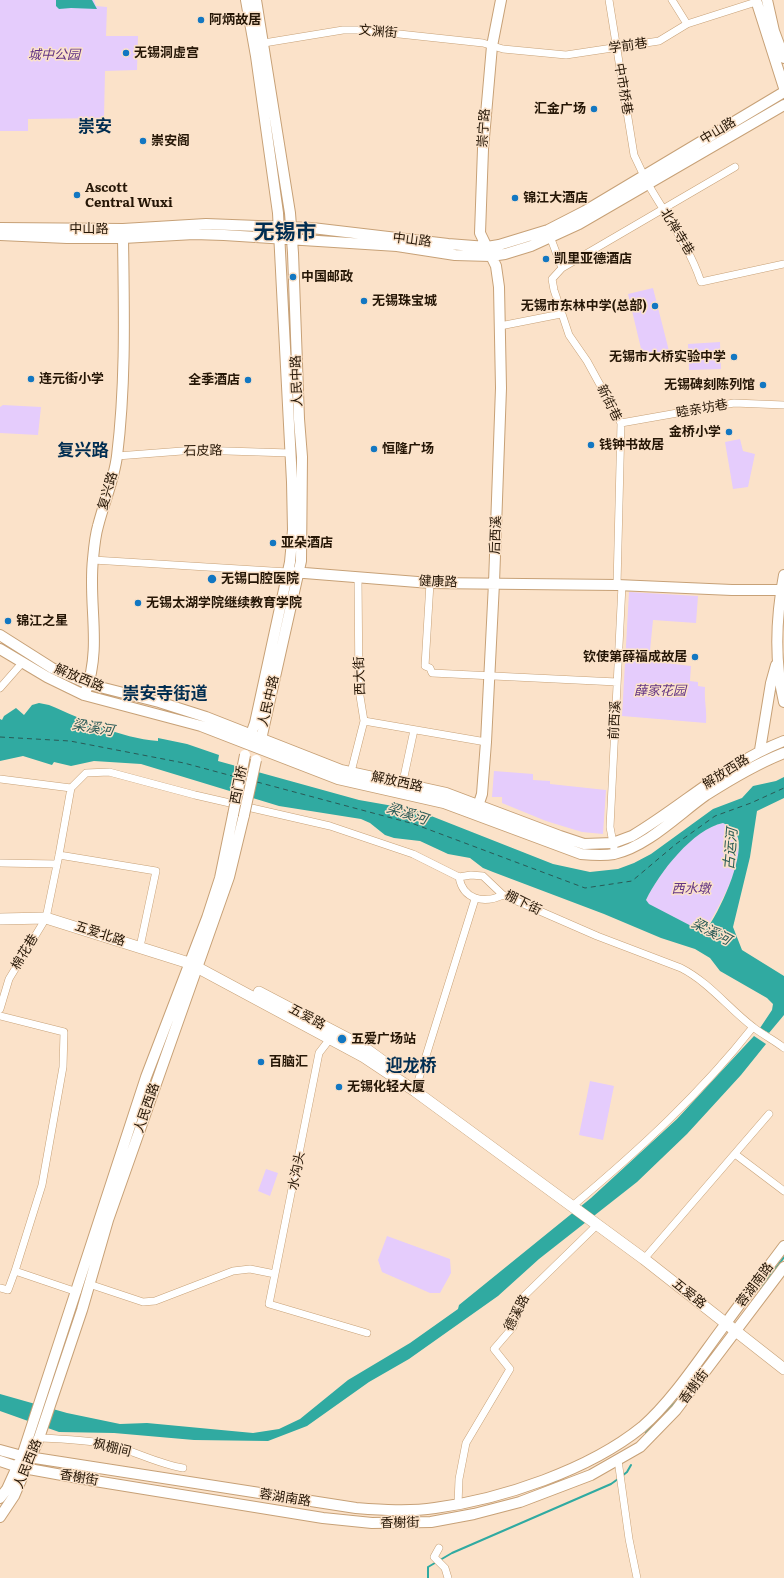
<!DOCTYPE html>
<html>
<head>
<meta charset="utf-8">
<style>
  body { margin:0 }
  canvas { display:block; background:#fbe2c9 }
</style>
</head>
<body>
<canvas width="784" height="1578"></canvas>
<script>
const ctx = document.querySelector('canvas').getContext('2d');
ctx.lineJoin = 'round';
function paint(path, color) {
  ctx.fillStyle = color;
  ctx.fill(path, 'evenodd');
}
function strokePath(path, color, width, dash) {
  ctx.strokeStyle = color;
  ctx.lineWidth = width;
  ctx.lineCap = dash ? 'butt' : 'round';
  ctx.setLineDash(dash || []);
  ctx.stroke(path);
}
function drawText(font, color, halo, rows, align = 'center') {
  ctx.font = font + ' Literata,"Noto Sans SC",serif';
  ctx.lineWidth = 3;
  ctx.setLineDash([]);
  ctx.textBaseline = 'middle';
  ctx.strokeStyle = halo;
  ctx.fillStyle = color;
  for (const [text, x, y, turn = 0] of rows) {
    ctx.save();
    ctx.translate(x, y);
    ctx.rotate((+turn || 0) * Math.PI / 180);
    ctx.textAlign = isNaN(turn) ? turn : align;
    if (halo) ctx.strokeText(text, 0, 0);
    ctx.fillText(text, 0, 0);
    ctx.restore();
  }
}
const green = new Path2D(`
  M0,0H94L96,6L107,7L106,36H138L137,70L105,71L104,118L28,119V131H0Z
  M653,288L669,351L643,357L628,294Z
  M720,342L721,369L689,370L688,344Z
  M3,405L41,407L38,435L0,433V407Z
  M740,439L743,451L755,454L748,487L733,489L725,442Z
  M629,592L698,596L696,623L653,620L649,661L691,666L690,681L698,682V686L705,687C704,700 707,710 706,723L622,716Z
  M494,771L533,774V780L550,781V784L606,790L603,834L582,832L546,821L502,803V797H492Z
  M723,823C761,841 719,904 707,928L704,931L699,930L648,904L646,900C659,873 692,829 723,823Z
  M590,1081L614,1086L603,1140L579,1135Z
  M266,1169L278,1173L270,1196L258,1191Z
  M387,1236L450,1259L451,1273L440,1293H430L382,1272L378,1260Z`);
const water = new Path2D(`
  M56,0H92L97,9L71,8L59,9L56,6Z
  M39,703L49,705C85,720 119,738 158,741V738L187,744L219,755L218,761L359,800L416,810L553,864L590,872L618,869L634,863L651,854L713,809L742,798L753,786L776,781L784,777V798L757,811L750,857L733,927L742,950L784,976V1015L769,1033L760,1028L772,1010L773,1004L767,998L720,971L710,958L695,949L661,938L604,914L493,872L483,868L470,858L448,854L420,841L394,838L385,835L370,823L361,819L279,806L141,764L94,761L71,766L54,762L52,765L23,756L0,761V719L2,720L4,716L16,708L24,715L32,705ZM723,823C730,826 736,830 738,838C744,859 719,913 706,930H699L649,904L646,900C659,873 693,829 723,823Z
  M754,1036L766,1044L741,1075L687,1134L637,1182L539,1259L498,1296L409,1359L369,1382L307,1426L268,1441L194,1440L114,1433L59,1432L0,1411V1394L67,1413L120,1424L147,1423L253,1433L279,1429L300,1419L348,1380L410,1343L458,1309L459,1305L591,1198L677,1119Z`);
const stream = new Path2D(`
  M761,1289L784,1257
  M646,1433L676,1402L706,1359
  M622,1476L627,1472L631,1465
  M428,1578V1567L452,1553L611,1484L618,1479`);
const ferry = new Path2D(`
  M0,737L70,741L184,763L236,777
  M257,782L414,824L585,888L632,881L676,844L715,816L751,803L784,788`);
const street = new Path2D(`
  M609,0L634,155L644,176
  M672,0L687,24
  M264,43L343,30H362L483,43L503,49L566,55L659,41L687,24L756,2
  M648,184C667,217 689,246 701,282L784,264
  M551,239L562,268L552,279L554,290L569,335L587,361L621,423L617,585
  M562,268L735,167
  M500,326L561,314
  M621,423L734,403L784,405
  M117,456L195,450L290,453
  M93,560L288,572
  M430,583L425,666L430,668L432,673L617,682
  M0,688L22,663
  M364,721L486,742
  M351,772L364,721L359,690L358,577
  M0,779L71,788L86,773L109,772L195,795L330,826L413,854L459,877L471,875L483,876L503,895L597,936L681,968C710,983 728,1008 753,1027C763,1035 774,1040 784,1048
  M402,786L414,730
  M615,854L610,827L622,585
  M59,855L156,871L141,942
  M0,863L57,864
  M459,877C463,900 484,904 503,895
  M0,1009L9,979L46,918L59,855L71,788
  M0,1016L64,1032L63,1067L42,1185L15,1271L77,1292
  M329,1040L319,1053L269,1304L367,1333
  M415,1091L475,899
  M735,1154L784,1191
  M576,1203C640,1149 701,1093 753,1027
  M644,1259L769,1114
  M89,1284L143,1302L155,1301L233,1271L250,1269L275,1274
  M0,1288L8,1290L15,1271
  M39,1438C61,1439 85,1440 107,1444C133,1450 157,1464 183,1468
  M618,1460L629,1539L637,1578
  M458,1504L459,1479L466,1443L510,1369L494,1349L513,1327L523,1297L597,1225
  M439,1548L434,1557L445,1568L448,1578`);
const secondary = new Path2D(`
  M246,0L256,56L278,213L292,482L293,530L290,562L255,723L249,740
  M256,0L290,213L293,253L299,419L302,457L301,561L260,744
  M756,0L784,88
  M767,0L774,31L784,58
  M0,228L123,229L206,224L258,226L312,228L448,244L487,247L499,245L548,230L585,211L784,92
  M0,235L67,238H123L194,234L224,235L397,246L455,255L491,256L505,254L531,246L579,224L784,105
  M292,572L430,583L617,585L732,590H784
  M784,575C776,617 774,660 784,702
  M0,635L52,668L88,684L159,702L206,717L341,770L446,793L560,836L584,844L613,843L632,836C684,805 727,763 784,741
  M0,649L47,677L84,695L201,726L338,779L444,803L581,854C592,855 603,856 614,854C647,847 679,814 706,795C731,779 756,764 784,753
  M86,691C102,646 88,604 93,559C94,548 95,536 98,526C104,502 114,480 117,456C126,383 124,311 123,238
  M760,750L771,683L776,665
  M477,809L482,794L486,742L494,583L501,388L499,287L496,266L480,233L483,149L492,46L501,0
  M0,1450L22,1456L356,1508C382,1510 409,1512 435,1508C502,1499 589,1470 642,1427C672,1401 700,1358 724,1326C743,1299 764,1273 784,1246
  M0,1461L18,1467L95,1481L323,1518L372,1523L431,1522L474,1514L520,1502L591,1475L640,1447L676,1410L784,1267
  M0,1498L7,1489L22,1456L146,1077L207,918L220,878L233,815
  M0,1517L14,1496L39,1438L82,1310L108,1220L229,877L244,815`);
const primary = new Path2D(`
  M0,919L46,918L189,963L364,1057L415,1091L644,1259L784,1369
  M259,992L362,1046L395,1070`);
const secondaryBridge = new Path2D(`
  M233,815L245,755
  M244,815L256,760`);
const markers = [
  [201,20,4,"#1277c2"],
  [126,53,4,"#1277c2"],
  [594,109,4,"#1277c2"],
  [143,141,4,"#1277c2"],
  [77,195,4,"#1277c2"],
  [515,198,4,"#1277c2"],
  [546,259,4,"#1277c2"],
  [293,277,4,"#1277c2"],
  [364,301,4,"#1277c2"],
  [655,306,4,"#1277c2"],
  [734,357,4,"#1277c2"],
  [31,379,4,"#1277c2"],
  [248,380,4,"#1277c2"],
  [763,385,4,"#1277c2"],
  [729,432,4,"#1277c2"],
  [591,445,4,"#1277c2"],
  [374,449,4,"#1277c2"],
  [273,543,4,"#1277c2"],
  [212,579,5,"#1277c2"],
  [138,603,4,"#1277c2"],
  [8,621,4,"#1277c2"],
  [695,657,4,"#1277c2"],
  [342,1039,5,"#1277c2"],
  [261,1062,4,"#1277c2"],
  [339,1087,4,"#1277c2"]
];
const poiNames = [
  ["阿炳故居",209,20],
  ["无锡洞虚宫",134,53],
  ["汇金广场",586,109,"right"],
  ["崇安阁",151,141],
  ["Ascott",85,188],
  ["Central Wuxi",85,203],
  ["锦江大酒店",523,198],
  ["凯里亚德酒店",554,259],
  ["中国邮政",301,277],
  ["无锡珠宝城",372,301],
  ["无锡市东林中学(总部)",647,306,"right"],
  ["无锡市大桥实验中学",726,357,"right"],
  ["连元街小学",39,379],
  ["全季酒店",240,380,"right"],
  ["无锡碑刻陈列馆",755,385,"right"],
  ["金桥小学",721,432,"right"],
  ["钱钟书故居",599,445],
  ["恒隆广场",382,449],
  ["亚朵酒店",281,543],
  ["无锡口腔医院",221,579],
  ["无锡太湖学院继续教育学院",146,603],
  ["锦江之星",16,621],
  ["钦使第薛福成故居",687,657,"right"],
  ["五爱广场站",351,1039],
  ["百脑汇",269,1062],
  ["无锡化轻大厦",347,1087]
];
const streetNames = [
  ["文渊街",378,32,5],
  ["学前巷",628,46,-8],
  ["中市桥巷",623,89,80],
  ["崇宁路",484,128,-86],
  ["中山路",718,131,-31],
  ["中山路",89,229],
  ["北禅寺巷",677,232,59],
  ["中山路",412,240,7],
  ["人民中路",297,381,-92],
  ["新街巷",609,403,64],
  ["睦亲坊巷",702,409,-10],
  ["石皮路",203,451,-1],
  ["复兴路",108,491,-74],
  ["后西溪",496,535,-88],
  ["健康路",438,582,2],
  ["西大街",360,676,-92],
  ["解放西路",79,678,22],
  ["人民中路",269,701,-77],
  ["前西溪",615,720,-87],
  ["解放西路",726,772,-32],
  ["解放西路",397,782,12],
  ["西门桥",239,785,-79],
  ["棚下街",523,903,26],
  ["五爱北路",100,934,18],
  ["棉花巷",25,952,-59],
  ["五爱路",307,1017,28],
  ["人民西路",147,1108,-71],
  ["水沟头",297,1171,-79],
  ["蓉湖南路",755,1285,-53],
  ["五爱路",689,1294,39],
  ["德溪路",517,1313,-63],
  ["香榭街",694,1387,-53],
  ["枫棚间",112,1448,13],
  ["人民西路",28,1464,-68],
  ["香榭街",79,1478,10],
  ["蓉湖南路",285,1498,9],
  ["香榭街",400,1523,-1]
];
const parkNames = [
  ["城中公园",54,55],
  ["薛家花园",660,691],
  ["西水墩",691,889]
];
const waterNames = [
  ["梁溪河",93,728,9],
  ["梁溪河",407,814,18],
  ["古运河",731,849,-85],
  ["梁溪河",711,932,27]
];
const districtNames = [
  ["崇安",95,127],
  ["复兴路",83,451],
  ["崇安寺街道",165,694],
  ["迎龙桥",411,1066]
];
const townNames = [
  ["无锡市",285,233]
];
paint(green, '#e5ccfc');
paint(water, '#30aaa1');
strokePath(stream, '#30aaa1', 2);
strokePath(ferry, '#295a56', 1, [5, 4]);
strokePath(street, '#c7a177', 8);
strokePath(secondary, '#c7a177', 12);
strokePath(primary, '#c7a177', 12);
strokePath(street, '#fff', 7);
strokePath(secondary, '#fff', 10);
strokePath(primary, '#fff', 11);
strokePath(secondaryBridge, '#c7a177', 12, []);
strokePath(secondaryBridge, '#fff', 10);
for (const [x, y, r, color] of markers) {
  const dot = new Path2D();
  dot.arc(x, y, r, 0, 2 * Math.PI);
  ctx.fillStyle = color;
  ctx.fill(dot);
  strokePath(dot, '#fbe2c9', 1.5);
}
drawText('bold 13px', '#251606', '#fbe2c9', poiNames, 'left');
drawText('13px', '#251606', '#fbe2c9', streetNames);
drawText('italic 13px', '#623384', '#fbe2c9', parkNames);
drawText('italic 14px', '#295a56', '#fbe2c9', waterNames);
drawText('bold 17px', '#002d51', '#fbe2c9', districtNames);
drawText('bold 21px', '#002d51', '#fbe2c9', townNames);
</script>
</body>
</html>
